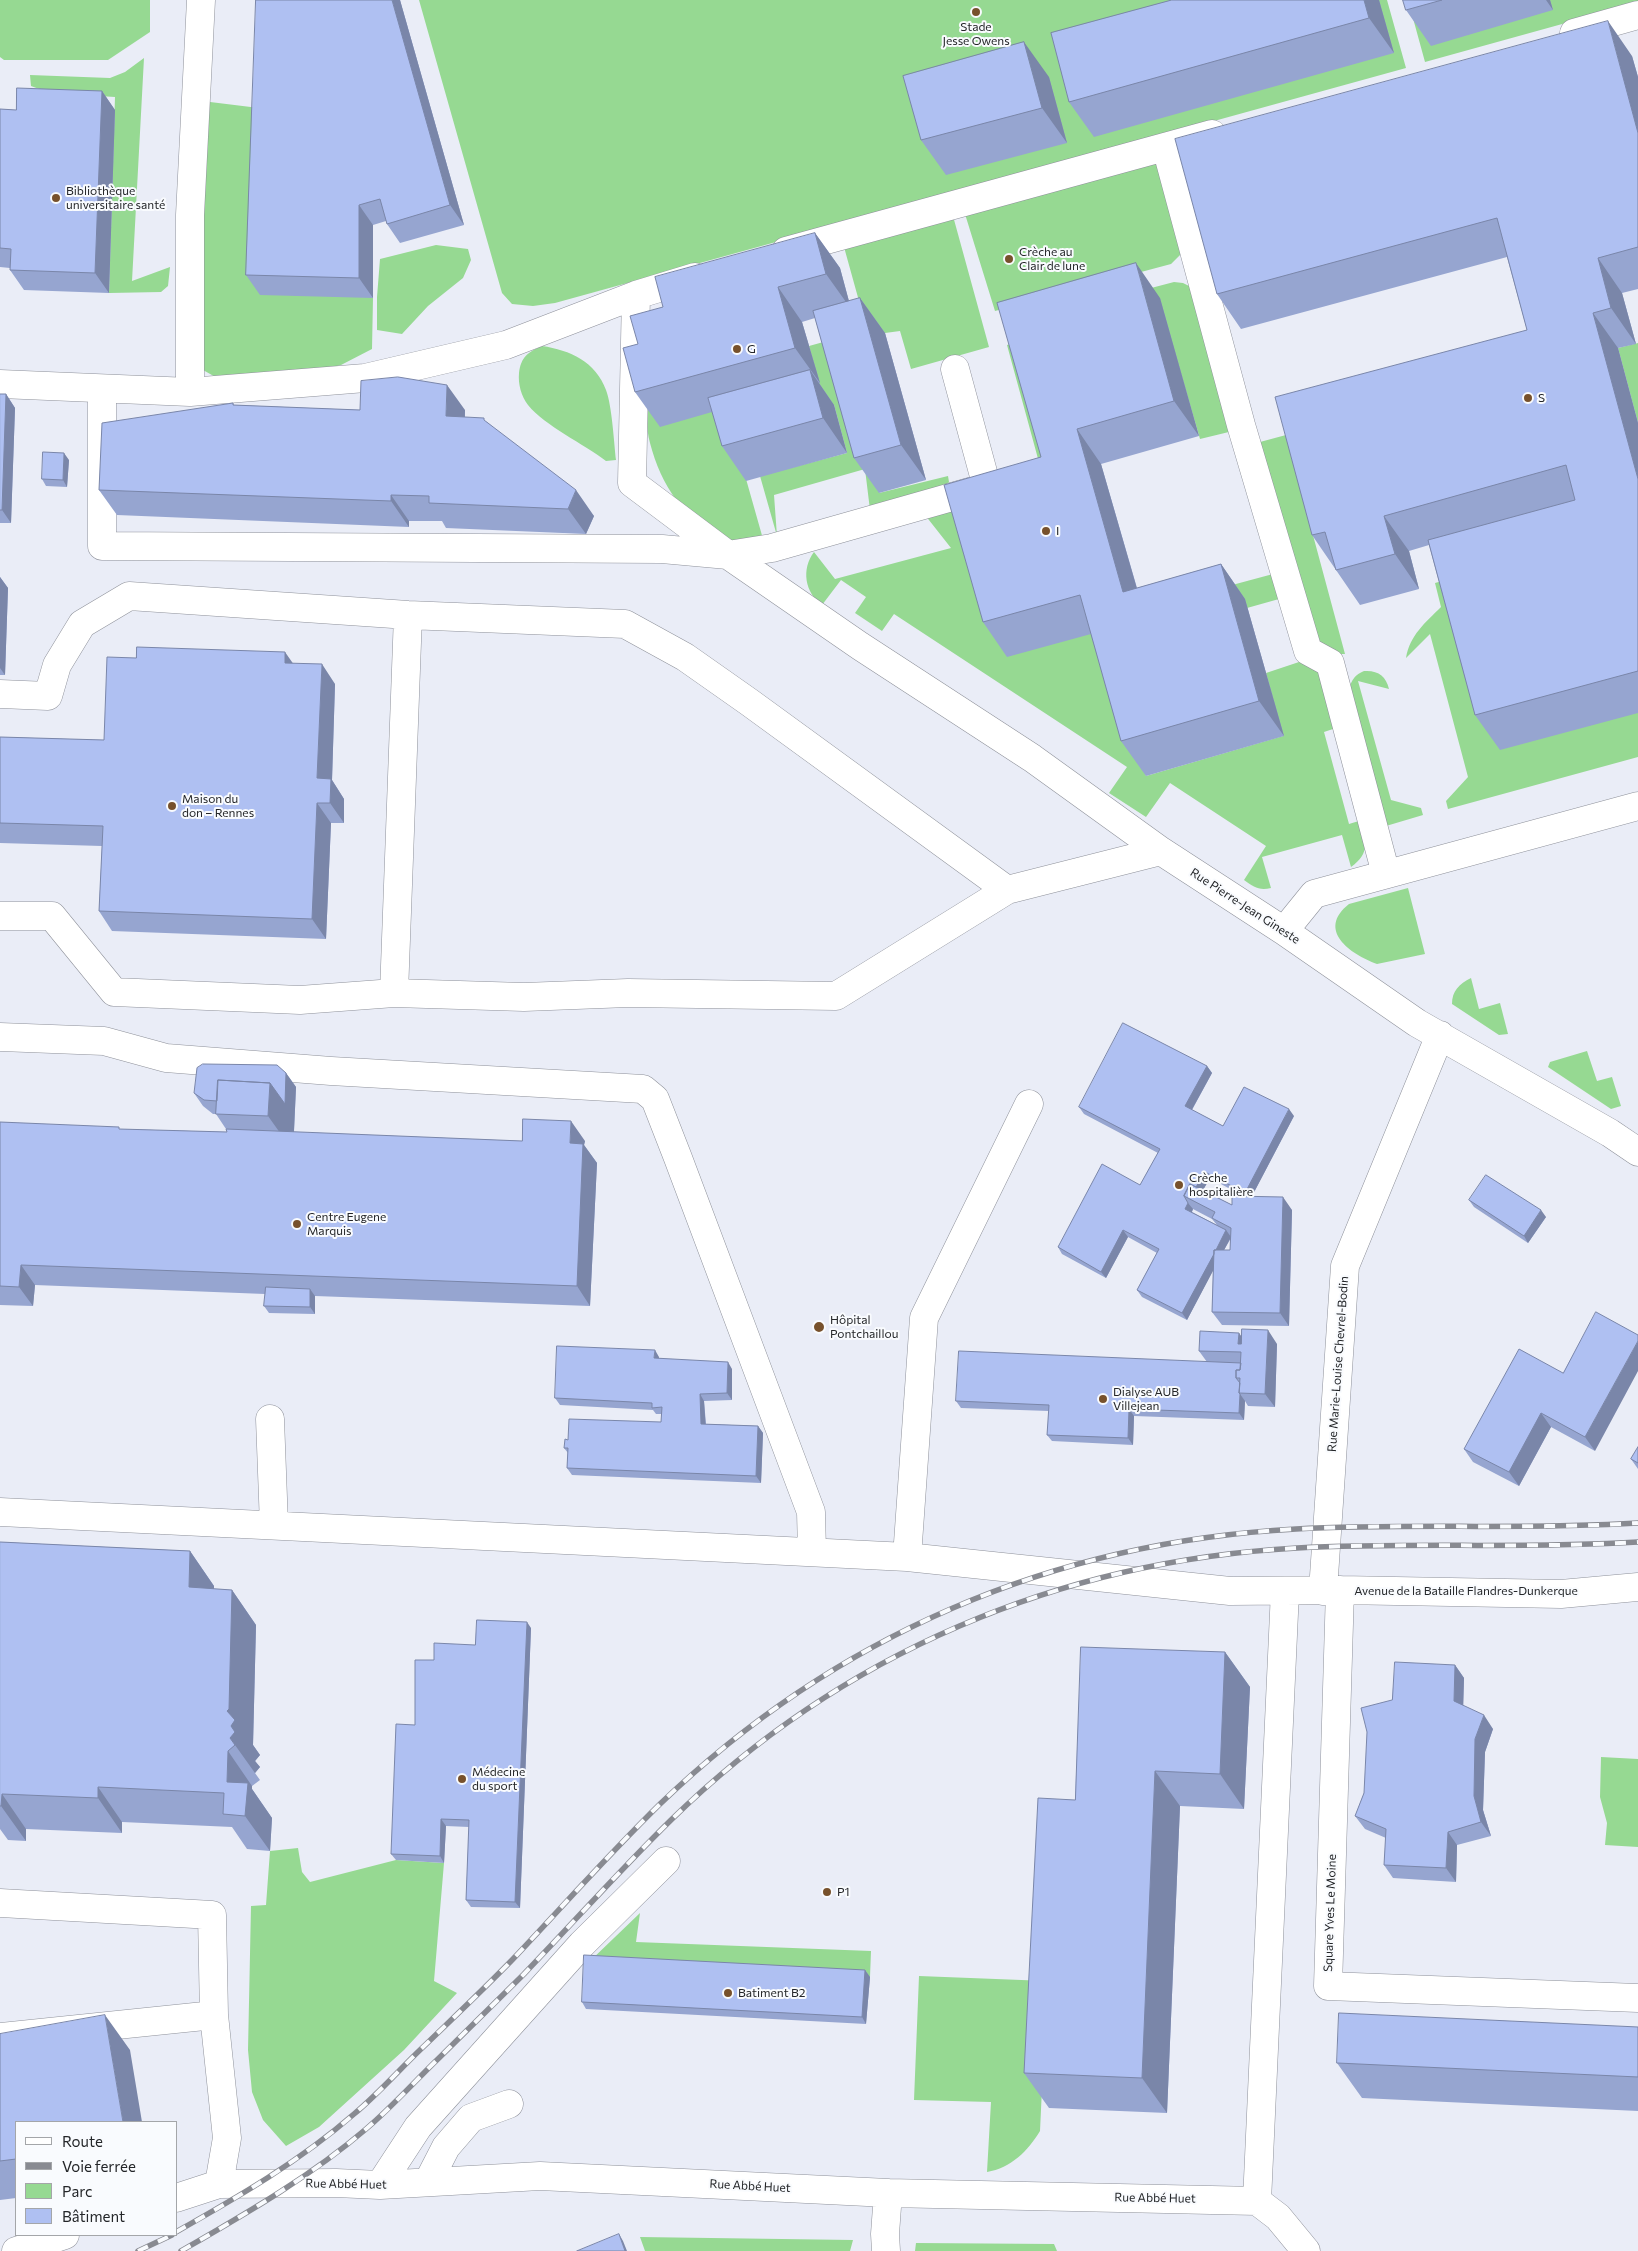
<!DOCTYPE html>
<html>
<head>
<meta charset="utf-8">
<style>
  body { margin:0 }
  #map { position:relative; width:1638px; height:2251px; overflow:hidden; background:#eaedf7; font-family:Commissioner,sans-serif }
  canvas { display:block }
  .legend { position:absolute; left:15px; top:2121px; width:162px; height:115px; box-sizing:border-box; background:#f9fbfe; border:1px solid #a4a6a9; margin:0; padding:6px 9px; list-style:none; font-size:15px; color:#242629 }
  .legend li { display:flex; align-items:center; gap:10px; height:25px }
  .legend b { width:25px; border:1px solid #a4a6a9 }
</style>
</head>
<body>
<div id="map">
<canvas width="1638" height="2251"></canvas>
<ul class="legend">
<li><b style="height:6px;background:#fff"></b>Route</li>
<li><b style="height:6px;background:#888a91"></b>Voie ferrée</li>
<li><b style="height:14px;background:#96d992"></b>Parc</li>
<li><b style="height:14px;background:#afc0f2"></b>Bâtiment</li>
</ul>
</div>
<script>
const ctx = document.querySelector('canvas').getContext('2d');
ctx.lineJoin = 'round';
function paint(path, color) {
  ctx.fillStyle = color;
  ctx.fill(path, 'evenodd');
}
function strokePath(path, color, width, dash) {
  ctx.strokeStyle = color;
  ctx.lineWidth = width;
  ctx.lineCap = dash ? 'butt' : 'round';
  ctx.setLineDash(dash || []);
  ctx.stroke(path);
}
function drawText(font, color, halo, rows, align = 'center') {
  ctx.font = font + ' Commissioner,sans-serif';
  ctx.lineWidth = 4;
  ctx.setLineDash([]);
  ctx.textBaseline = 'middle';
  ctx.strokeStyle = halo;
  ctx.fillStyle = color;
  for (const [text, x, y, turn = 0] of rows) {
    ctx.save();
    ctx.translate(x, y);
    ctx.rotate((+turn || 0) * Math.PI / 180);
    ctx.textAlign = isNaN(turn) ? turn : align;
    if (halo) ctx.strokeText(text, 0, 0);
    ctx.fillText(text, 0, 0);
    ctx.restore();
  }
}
const green = new Path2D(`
  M0,0H150V32L108,60H4L0,57Z
  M419,0H1387L1406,68L555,303L533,306L512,304L502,293Z
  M1408,0H1638V3L1425,62Z
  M144,58L132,281L170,267L168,286L161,292L109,293L115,97L50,93L31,86L30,75L110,78L125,72Z
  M202,101L267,109L373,298L372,349L341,365L301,375L219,379L203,370Z
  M1149,162L1157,164L1181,254L1171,264L995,311L965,214Z
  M953,216L989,347L911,369L900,331L885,333L879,493L948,476L949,482L945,487L870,510L865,469L774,495L777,536L760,476L847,453L834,405L733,433L763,539C752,540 737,543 725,538C684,521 661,485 650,443C646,429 647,412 646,398L819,383L809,346L867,330L844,247Z
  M436,245L468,249L471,260L463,278L428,306L402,334L377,330V297L380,259Z
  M1174,282L1183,283L1191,287L1233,431L1200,439L1172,343L1081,321L1033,319Z
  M1023,340L1051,441L1040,466L1007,345Z
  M1638,343V423L1618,348Z
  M542,346C570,350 596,362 606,390C612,406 614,442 616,460L606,461C584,444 545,426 528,405C521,396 518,384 519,373C521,357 528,352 542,346Z
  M1286,435L1345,654H1336L1317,644L1260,442Z
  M1001,494L1105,630L1146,776L1283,736L1266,673L1299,662L1309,663L1318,669L1336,728L1324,732L1349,824L1362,820C1365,842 1371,853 1351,867L1342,835L1262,857L1271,888C1259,891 1254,887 1244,880L1266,846L1170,783L1146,817L1109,793L1127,767L894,614L882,631L855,613L866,597L841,580L822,605C805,593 801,569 814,552L835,579L951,548L925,515Z
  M1273,574L1279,599L1247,608L1143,609Z
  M1453,578L1638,713V757L1448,809L1446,801L1468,777L1430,634L1406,658C1410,635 1425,623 1441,607L1435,583Z
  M1364,671C1378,670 1386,676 1389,689L1358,681L1391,800L1421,808L1423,815L1386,826L1349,689C1352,679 1355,675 1364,671Z
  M1408,888L1425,954L1377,964C1350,954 1316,930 1349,904Z
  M1471,978L1479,1009L1500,1003L1508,1034L1499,1035L1452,1004C1452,991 1459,984 1471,978Z
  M1587,1051L1597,1081L1612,1077L1621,1106L1611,1109L1548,1067L1550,1062Z
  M1601,1757L1638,1759V1847L1605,1845L1607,1823L1600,1797Z
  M298,1848L302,1872L310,1882L396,1860L444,1863L434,1981L457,1993L404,2050L319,2127L286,2146L263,2120L252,2092L248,2050L251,1906L266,1905L270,1851Z
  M640,1913L636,1942L871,1951L870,1977L589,1962Z
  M919,1976L1047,1981L1040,2131C1028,2151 1011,2168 987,2172L991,2102L914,2100Z
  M640,2237L853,2240L850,2251H645Z
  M916,2243L1054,2244L1057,2251H915Z`);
const minor = new Path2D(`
  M1574,33L1638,15
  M1166,147L1241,425L1308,651L1330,663L1386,874
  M786,251L1212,134
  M636,295L632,483L728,555L860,646L1032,758L1161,851L1284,931L1417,1023L1610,1133L1638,1152
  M0,384L190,392L365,378L506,345L636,295L695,277
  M102,389V546L662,549L728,555L772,548L987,487L955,369
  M190,392V215L201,0
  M0,694L48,696L57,665L82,624L129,596L408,615L625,624L685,657L749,702L1007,890L1161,851
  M0,916H52L114,992L300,1000L394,993L524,997L628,993L836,996L1007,890
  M1284,931L1314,894L1638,806
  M394,993L408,615
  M0,1037L104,1041L166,1058L331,1071L643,1089L655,1099L678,1158L811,1512L812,1551
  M270,1419L274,1525
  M0,1512L907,1557L1230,1591L1340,1590L1561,1594L1638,1587
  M907,1557L924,1318L1029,1104
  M1340,1590L1328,1986L1638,1998
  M1323,1591L1345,1266L1440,1035
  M0,1903L212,1915L214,2015L227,2138L219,2184
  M0,2037L214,2015
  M428,2182L446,2147L471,2118L509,2104
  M380,2185L418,2127L582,1944L666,1861
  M176,2198L219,2184L336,2183L380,2185L540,2176L888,2193L1257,2201L1278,2217L1306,2251
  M1257,2201L1285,1591
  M16,2251L65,2235
  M886,2251L885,2234L888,2193`);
const rail = new Path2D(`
  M176,2232C238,2197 300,2161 354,2114C378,2094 399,2070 421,2049C452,2019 483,1990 513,1959C562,1907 609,1854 660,1804C836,1635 1053,1542 1296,1529C1410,1523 1524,1530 1638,1523
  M138,2251L172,2235
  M181,2251C245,2214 310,2177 366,2129C392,2107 415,2081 439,2058C467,2030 496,2002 524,1974C573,1923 620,1870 671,1820C842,1653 1059,1561 1297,1548C1411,1542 1525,1549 1638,1542`);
const wall = new Path2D(`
  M400,0L464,225L400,243L387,224L386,221L373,225V298L260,295L246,275Z
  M1172,0H1379L1394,53L1094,137L1069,102Z
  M1403,0H1550L1553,10L1431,46L1406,10Z
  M1632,56L1638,77V289L1622,293L1636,344L1618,348L1638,423V713L1500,750L1475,715L1429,545L1409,551L1419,589L1360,605L1312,535L1527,330L1507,257L1241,329L1217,294Z
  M1049,77L1067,143L946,175L921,140Z
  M102,91L115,110L109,293L24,290L10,270V268L0,267V109L16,110Z
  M815,233L840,268L849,301L860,298L885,333L926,480L879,493L854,458L815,318L802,322L820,383H819L834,405L847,453L746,481L722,446L712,412L660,427L635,392L638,344L663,307Z
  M1160,298L1199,436L1101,464L1137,588L1221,564L1245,599L1284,736L1146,776L1121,741L1091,634L1007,657L983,622L1041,457Z
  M0,394H6L15,408L11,523H0Z
  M233,403L234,405L360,410H465V417L487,422L594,516L586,534L446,528L442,521H409V527L117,515L99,490Z
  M69,460L67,487L46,486L42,479Z
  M0,577L8,588L5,675H0Z
  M293,663L335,684L332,780L344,799V823H331L326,939L112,931L99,911L102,846L0,843V737L104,740Z
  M1207,1066L1212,1073L1192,1110L1223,1126L1294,1116L1252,1196L1292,1210L1289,1326L1222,1325L1212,1312L1213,1270L1187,1320L1142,1297L1137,1290L1157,1253L1128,1237L1106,1278L1062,1254L1058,1247L1140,1185L1158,1153L1084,1114L1079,1107ZM1210,1178L1243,1196L1232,1205L1203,1190ZM1193,1209L1212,1219L1217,1225L1192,1212ZM1231,1238L1230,1250H1224Z
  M286,1073L296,1087L294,1132L522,1141H585L584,1145L597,1163L590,1306L315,1296V1314L269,1313L264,1306L265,1294L35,1285L33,1306L0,1305V1122L120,1129L227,1132L226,1129L216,1114H213L203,1106L194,1093Z
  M1469,1200L1546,1217L1528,1243L1474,1207Z
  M1239,1333L1241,1337L1277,1344L1275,1407L1248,1406L1245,1401L1244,1420L1134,1416L1133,1445L1052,1441L1047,1435L1049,1411L961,1408L956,1401L1207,1362L1199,1351Z
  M659,1357V1358L732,1369V1400L704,1401L706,1424L758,1426L763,1433L761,1483L572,1475L567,1468L568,1453L564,1448L568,1440L661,1422L662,1414H656L653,1410L560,1405L555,1398Z
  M1563,1373L1595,1451L1551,1427L1519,1486L1473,1462L1464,1449Z
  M1638,1447V1469L1631,1459Z
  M0,1542L190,1551L214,1586V1589L232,1590L256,1625L253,1745L260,1755L255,1761L260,1767L255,1773L260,1780L252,1786V1789L272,1818L270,1851L247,1849L232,1827L122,1822V1833L26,1829V1841L8,1840L0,1829Z
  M531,1628L520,1908L471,1907L466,1900L469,1827L446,1826L444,1863L396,1860L391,1854L415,1725L434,1660L475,1645Z
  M1225,1652L1250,1687L1244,1809L1180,1806L1167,2113L1049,2108L1024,2073L1075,1800Z
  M1455,1665L1464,1678L1463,1706L1493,1729L1485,1752L1483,1810L1491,1836L1457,1845L1456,1882L1393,1878L1384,1865L1386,1838L1365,1829L1355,1816L1364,1793L1392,1700Z
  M865,1970L870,1977L866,2024L586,2009L582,2002Z
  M1638,2027V2111L1362,2098L1337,2063Z
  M0,2034L130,2050L16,2122V2198L0,2200Z`);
const shadedWall = new Path2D(`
  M392,0H400L464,225L450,205Z
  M1364,0H1379L1394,53L1369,18Z
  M1546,0H1550L1553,10Z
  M1608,21L1632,56L1638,77V133Z
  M1024,42L1049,77L1067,143L1042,108Z
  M102,91L115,110L109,293L95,273Z
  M359,205L373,225V298L359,278Z
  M815,233L840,268L851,309L826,274Z
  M1598,258L1622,293L1636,344L1611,308Z
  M1136,263L1160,298L1199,436L1174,401Z
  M778,287L802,322L820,383L795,348Z
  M860,298L885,333L926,480L901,445Z
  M1593,313L1618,348L1638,423V479Z
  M810,370L834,405L847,453L823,418Z
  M447,385L465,410L464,442L446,416Z
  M6,394L15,408L11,523L2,510Z
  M1077,429L1101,464L1148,627L1123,592Z
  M64,453L69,460L67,487L63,480Z
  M576,490L594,516L586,534L568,509Z
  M391,495L409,521V527L391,501Z
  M1384,516L1409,551L1419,589L1395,554Z
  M1221,564L1245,599L1284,736L1259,701Z
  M0,577L8,588L5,675L0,668Z
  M285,652L299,672L285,663Z
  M322,664L335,684L332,780L344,799V823L330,803L317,778Z
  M317,803L331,823L326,939L312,919Z
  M1207,1066L1212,1073L1190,1113L1185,1106Z
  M286,1073L296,1087L293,1151L268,1116L270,1083Z
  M1289,1109L1294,1116L1250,1200L1245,1193Z
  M571,1121L585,1141L584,1145L597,1163L590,1306L577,1286L570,1143Z
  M1205,1172L1210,1178L1199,1197L1194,1190Z
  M1283,1197L1292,1210L1289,1326L1280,1313Z
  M1188,1203L1193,1209L1190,1216L1185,1209Z
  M1541,1210L1546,1217L1528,1243L1524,1236Z
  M1123,1230L1128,1237L1106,1278L1101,1272Z
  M1226,1230L1231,1237L1187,1320L1182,1313Z
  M21,1265L35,1285L33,1306L19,1287Z
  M310,1289L315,1296V1314L310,1307Z
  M1268,1330L1277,1344L1275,1407L1265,1394Z
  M1239,1333L1248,1346L1238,1344Z
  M1638,1341V1371L1595,1451L1585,1437Z
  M655,1350L659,1357V1364L654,1358Z
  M728,1362L732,1369V1400L727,1393Z
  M700,1394L704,1401L706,1431L701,1424Z
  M1240,1394L1245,1401L1244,1420L1239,1413Z
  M1129,1409L1134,1416L1133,1445L1128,1438Z
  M1541,1413L1551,1427L1519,1486L1509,1472Z
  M758,1426L763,1433L761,1483L756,1476Z
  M190,1551L214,1586V1622L189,1587Z
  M232,1590L256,1625L253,1745L260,1755L255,1761L260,1767L255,1773L230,1738L231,1726L227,1711Z
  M527,1622L531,1628L520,1908L515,1902Z
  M1225,1652L1250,1687L1244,1809L1220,1774Z
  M1455,1665L1464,1678L1463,1715L1454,1701Z
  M1484,1715L1493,1729L1485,1752L1483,1810L1491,1836L1481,1822L1474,1796L1475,1739Z
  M228,1751L252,1786V1789L272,1818L270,1851L245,1816L227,1782Z
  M1155,1771L1180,1806L1167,2113L1142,2078Z
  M98,1787L122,1822V1833L98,1798Z
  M2,1794L26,1829V1841L1,1806Z
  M441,1819L446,1826L444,1863L440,1856Z
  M1448,1832L1457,1845L1456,1882L1446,1868Z
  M865,1970L870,1977L866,2024L862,2017Z
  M105,2015L130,2050L142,2122H123Z
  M619,2234L623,2241L627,2251H625Z`);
const building = new Path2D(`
  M256,0H392L450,205L387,224L380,199L359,205V278L246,275Z
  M1172,0H1364L1369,18L1069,102L1051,33Z
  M1403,0H1442L1406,10Z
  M1608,21L1638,133V247L1598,258L1611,308L1593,313L1638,479V671L1475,715L1428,540L1575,500L1566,465L1384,516L1395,554L1336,570L1325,532L1312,535L1275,397L1527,330L1497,218L1217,294L1175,139Z
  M1024,42L1042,108L921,140L903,76Z
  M17,88L102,91L95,273L10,270L11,249L0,248V109L16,110Z
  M815,233L826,274L778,287L795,348L635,392L623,348L638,344L630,316L663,307L655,277Z
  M1136,263L1174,401L1077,429L1123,592L1221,564L1259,701L1121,741L1080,595L983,622L944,485L1041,457L997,303Z
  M860,298L901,445L854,458L813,311Z
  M810,370L823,418L722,446L708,398Z
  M398,377L447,385L446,416L484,418V420L576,490L568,509L429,503V496L391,495V501L99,490L102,423L233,403V405L360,410L361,381Z
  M0,394H6L2,510H0Z
  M43,452L64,453L63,480L42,479Z
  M137,647L285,652V663L322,664L317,778L331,779L330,803H317L312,919L99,911L103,826L0,823V737L104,740L107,657L136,658Z
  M1123,1023L1207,1066L1185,1106L1223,1126L1244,1087L1289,1109L1245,1193L1205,1172L1196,1187L1190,1184L1184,1196L1188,1203L1185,1209L1226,1230L1216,1250H1214V1254L1182,1313L1137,1290L1159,1249L1123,1230L1101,1272L1058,1247L1102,1164L1140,1185L1160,1149L1079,1107Z
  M203,1064L277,1065L286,1073L285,1104L270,1083L218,1080L217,1101L204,1100L194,1093L197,1068Z
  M218,1080L270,1083L268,1116L216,1114Z
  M523,1119L571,1121L570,1143L583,1144L577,1286L21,1265L19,1287L0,1286V1122L119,1127V1129L227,1132L226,1129L522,1141Z
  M1486,1175L1541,1210L1524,1236L1469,1200Z
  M1190,1184L1232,1205V1196L1283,1197L1280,1313L1212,1312L1214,1250H1230L1231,1228L1212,1218L1215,1212L1184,1196Z
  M266,1287L310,1289V1307L264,1306Z
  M1596,1312L1638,1335V1341L1585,1437L1541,1413L1509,1472L1464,1449L1519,1349L1563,1373Z
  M1242,1329L1268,1330L1265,1394L1239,1393L1240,1378H1236V1370H1240L1241,1352L1199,1351L1200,1331L1239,1333L1238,1344H1241Z
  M557,1346L655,1350L654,1358L728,1362L727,1393L700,1394L701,1424L758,1426L756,1476L567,1468L568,1448H564L565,1439L568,1440L569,1419L661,1422L662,1407L652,1408V1403L555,1398Z
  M959,1351L1241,1363L1240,1370H1236V1378L1240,1383L1239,1393L1240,1394L1239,1413L1129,1409L1128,1438L1047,1435L1049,1405L956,1401Z
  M1638,1447V1463L1631,1459Z
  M0,1542L190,1551L189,1587L232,1590L229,1709L227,1711L235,1720L231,1726L235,1732L230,1738L235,1745L228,1751L227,1782L248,1783L245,1816L223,1814L224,1793L98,1787V1798L2,1794L1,1806H0Z
  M477,1620L527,1622L515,1902L466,1900L469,1820L441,1819L440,1856L391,1854L396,1724L415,1725V1660H434V1643L475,1645Z
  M1081,1647L1225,1652L1220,1774L1155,1771L1142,2078L1024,2073L1038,1798L1075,1800Z
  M1395,1662L1455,1665L1454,1701L1484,1715L1475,1739L1474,1796L1481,1822L1448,1832L1446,1868L1384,1865L1386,1829L1355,1816L1364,1793L1367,1732L1361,1708L1392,1700Z
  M584,1955L865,1970L862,2017L582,2002Z
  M1339,2013L1638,2027V2077L1337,2063Z
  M105,2015L123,2122H16V2159L0,2161V2034Z
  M619,2234L625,2251H577Z`);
const markers = [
  [976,12,5,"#77512c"],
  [56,198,5,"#77512c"],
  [1009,259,5,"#77512c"],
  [737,349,5,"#77512c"],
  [1528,398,5,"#77512c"],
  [1046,531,5,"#77512c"],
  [172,806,5,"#77512c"],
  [1179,1185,5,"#77512c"],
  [297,1224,5,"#77512c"],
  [819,1327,6,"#77512c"],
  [1103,1399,5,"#77512c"],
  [462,1779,5,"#77512c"],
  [827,1892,5,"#77512c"],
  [728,1993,5,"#77512c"]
];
const poiNames = [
  ["Stade",976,27,"center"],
  ["Jesse Owens",976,41,"center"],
  ["Bibliothèque",66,191],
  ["universitaire santé",66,205],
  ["Crèche au",1019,252],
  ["Clair de lune",1019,266],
  ["G",747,349],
  ["S",1538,398],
  ["I",1056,531],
  ["Maison du",182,799],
  ["don – Rennes",182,813],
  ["Crèche",1189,1178],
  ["hospitalière",1189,1192],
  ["Centre Eugene",307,1217],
  ["Marquis",307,1231],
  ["Hôpital",830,1320],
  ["Pontchaillou",830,1334],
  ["Dialyse AUB",1113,1392],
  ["Villejean",1113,1406],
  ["Médecine",472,1772],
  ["du sport",472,1786],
  ["P1",837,1892],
  ["Batiment B2",738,1993]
];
const streetNames = [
  ["Rue Pierre-Jean Gineste",1245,906,33],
  ["Rue Marie-Louise Chevrel-Bodin",1338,1364,-86],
  ["Avenue de la Bataille Flandres-Dunkerque",1466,1591],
  ["Square Yves Le Moine",1330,1913,-88],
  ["Rue Abbé Huet",346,2184,1],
  ["Rue Abbé Huet",750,2186,3],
  ["Rue Abbé Huet",1155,2198,1]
];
paint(green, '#96d992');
strokePath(minor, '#8e919a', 29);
strokePath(minor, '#fff', 28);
strokePath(rail, '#888a91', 5.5);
strokePath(rail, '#f9fbfe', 4, [11]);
paint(wall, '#96a5d0');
paint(shadedWall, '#7a86a9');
paint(building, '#afc0f2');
strokePath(building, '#7a86a9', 1);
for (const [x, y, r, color] of markers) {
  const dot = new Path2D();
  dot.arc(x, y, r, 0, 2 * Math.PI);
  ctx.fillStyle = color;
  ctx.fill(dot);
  strokePath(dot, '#f9fbfe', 2);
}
drawText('12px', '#242629', '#f9fbfe', poiNames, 'left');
drawText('12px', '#242629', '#f9fbfe', streetNames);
</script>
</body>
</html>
